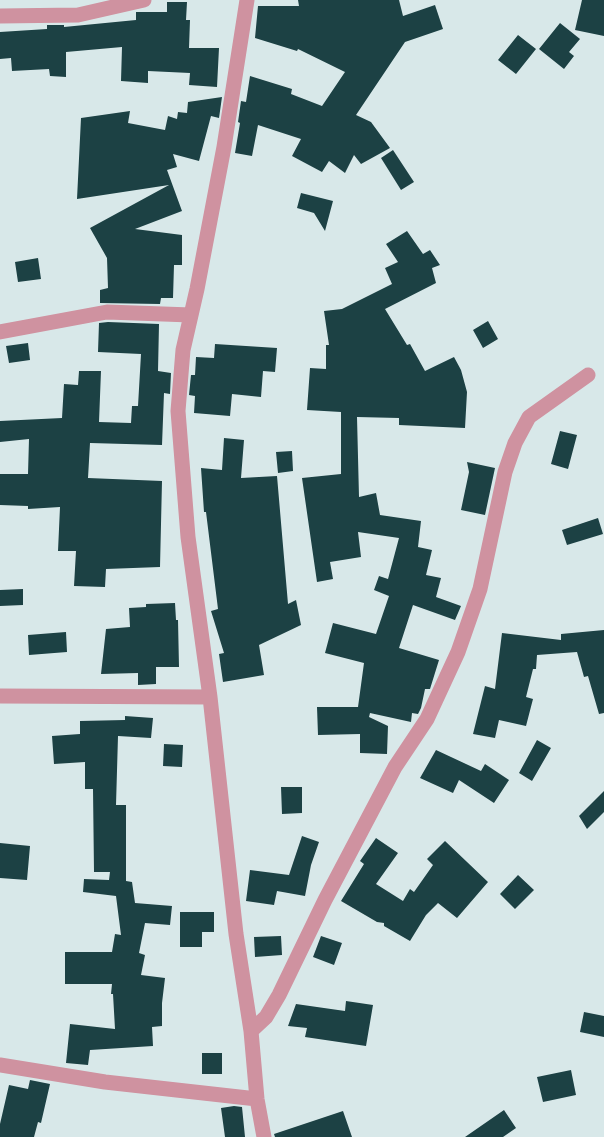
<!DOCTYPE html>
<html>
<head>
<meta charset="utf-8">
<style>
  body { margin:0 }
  canvas { display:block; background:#d8e8e9 }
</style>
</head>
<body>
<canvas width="604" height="1137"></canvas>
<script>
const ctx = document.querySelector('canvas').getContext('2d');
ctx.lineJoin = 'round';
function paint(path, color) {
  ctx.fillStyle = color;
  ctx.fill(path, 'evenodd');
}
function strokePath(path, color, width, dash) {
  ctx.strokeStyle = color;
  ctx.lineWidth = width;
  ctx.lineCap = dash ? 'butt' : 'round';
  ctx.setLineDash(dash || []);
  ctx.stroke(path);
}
const building = new Path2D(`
  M298,0H399L403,16L435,5L443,29L405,42L356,115L371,122L390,148L361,164L354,155L345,173L329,161L322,172L292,156L301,139L258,125L252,156L235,153L240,123L238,122L241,101L246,102L250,76L292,89L291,94L322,106L345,72L298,49L297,51L255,38L258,6H299Z
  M582,0H604V36L575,30Z
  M167,2H187L186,20H190L189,48H219L217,87L189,85L190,73L148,71V83L121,81L122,47L66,52V77L50,76L49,69L12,71L11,58L0,59V32L47,29V25H64V27L136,20V12H167Z
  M560,23L580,39L569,52L574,56L564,69L539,49Z
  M518,35L536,49L516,74L498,60Z
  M222,97L219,118L211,116L199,161L173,154L177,167L167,170L182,211L135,229L182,235V265H174L173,298H161L160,304L100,303V290L108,288L107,258L90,228L169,185L77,199L81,118L130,111L128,123L165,130L168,116L177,119L178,112L187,113L188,102Z
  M393,150L414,182L401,190L381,158Z
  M301,193L333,201L325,231L314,213L297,208Z
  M407,231L423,254L430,250L440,265L432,268L436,283L385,309L407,345L410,344L425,371L454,357L461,370L467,392L465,428L399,425V418L357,417L359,497L376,493L380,515L421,521L418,547L432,550L426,575L441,578L436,597L461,606L455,620L413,605L399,648L439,660L430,689H425L421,708L418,714L412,713L411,722L370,713L369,717L388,726L387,754L360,753V734L318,735L317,707H358L364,663L325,653L333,623L376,634L389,596L374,590L379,576L388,579L399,538L358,532L361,557L330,562L333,579L317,582L302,478L341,474V412L307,410L310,368L326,369V345H329L324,311L342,309L392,284L385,268L398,262L386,244Z
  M38,258L41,279L18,282L15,262Z
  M488,321L498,339L483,348L473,330Z
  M108,322L159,324L158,371L171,373L170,394L164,393L162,445L90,443L88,478L162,481L160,567L106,569L105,587L74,586L76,551H58L60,507L28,509V506L0,505V474H28L29,439L0,442V421L62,418L64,384L78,385L79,371H101L99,422L131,423L132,406H138L141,354L98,352L99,323Z
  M28,343L30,360L9,363L6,346Z
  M215,344L277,348L275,372L263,371L261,397L232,394L230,416L194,413L195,396L189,395L191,375H195L196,357L214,358Z
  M560,431L577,435L568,469L551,464Z
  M224,438L244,440L241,478L277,476L288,604L296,600L301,625L259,645L264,675L223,682L219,654L224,653L211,611L218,609L206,512H204L201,468L222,470Z
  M292,451L293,471L278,473L276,452Z
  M467,462L495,468L485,515L461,510L469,472Z
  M598,518L603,534L567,545L562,530Z
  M23,589V605L0,606V590Z
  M175,603L176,620H178L179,667H156V684L138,685V673L101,674L106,629L130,627L129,608L146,607V604Z
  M604,630V713L599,714L588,676L584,677L577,652L537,655L536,669H533L526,697L533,699L526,726L499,720L495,738L473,734L485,686L495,689L502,633L561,640V634Z
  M66,632L67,652L29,655L28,635Z
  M125,716L153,718L151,738L118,736L116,805H126V881L132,882L135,903L172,906L170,925L145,923L139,953L145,955L141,975L165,978L162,1003V1026L152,1027L153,1046L90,1050L88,1065L66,1063L70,1024L115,1029L113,994H111L112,984H65V952H112L115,934L121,935L116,896L83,892L84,879L109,880L110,872H94L93,789H85V762L54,764L52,736L80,734V721L125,720Z
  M537,740L551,748L532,781L519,773Z
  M164,744L183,745L182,767L163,766Z
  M436,750L481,771L485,764L509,780L494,803L459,780L453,793L420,778Z
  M281,787H302V813L282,814Z
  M604,791V812L587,829L579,816Z
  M302,836L319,842L311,865L305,896L277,891L274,905L246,901L250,870L289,875Z
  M376,838L398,853L376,884L403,901L410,889L414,892L433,865L427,859L445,841L488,882L457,918L438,903L426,915L410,941L384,926V923L377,922L341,901L364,864L360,861Z
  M0,843L30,846L27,880L0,878Z
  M518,875L534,890L515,909L500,894Z
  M180,912H214V932H202V947H180Z
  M281,936L282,955L255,957L254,937Z
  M321,936L342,943L334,965L313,957Z
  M346,1001L373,1005L366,1046L305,1037L307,1028L288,1026L296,1004L345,1011Z
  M584,1012L604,1016V1037L580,1032Z
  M202,1053H222V1074H202Z
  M571,1070L576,1095L543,1102L537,1077Z
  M30,1080L50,1084L41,1123L38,1122L34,1137H0V1124L9,1085L28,1089Z
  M234,1106L242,1107L245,1137H225L221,1108Z
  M504,1110L516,1128L503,1137H465Z
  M343,1111L352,1137H275L274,1134Z`);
const minor = new Path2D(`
  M247,0L224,147L197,289L183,350L178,411L188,537L210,697L236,934L251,1031L257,1099L264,1137
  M0,16L78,15L144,0
  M0,332L107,312L191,315
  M0,696L210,697
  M251,1031L266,1017L279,995L325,900L395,767L427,719L458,652L480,589L505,472L515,443L529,417L588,375
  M0,1065L105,1082L257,1099`);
paint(building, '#1c4144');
strokePath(minor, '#cf92a0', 15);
</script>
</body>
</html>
